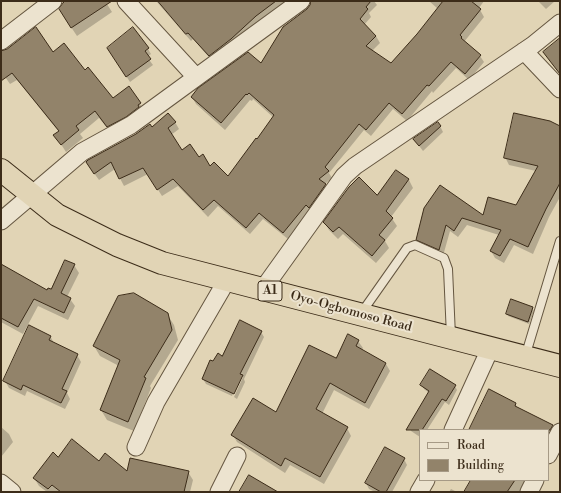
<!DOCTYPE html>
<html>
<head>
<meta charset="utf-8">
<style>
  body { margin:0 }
  #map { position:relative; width:561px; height:493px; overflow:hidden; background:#e1d4b5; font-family:"Libre Bodoni",serif }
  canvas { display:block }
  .frame { position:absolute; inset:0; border:2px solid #3c2c19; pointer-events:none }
  .legend { position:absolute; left:419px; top:429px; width:130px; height:52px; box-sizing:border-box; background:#ece3cf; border:1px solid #a69a86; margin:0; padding:5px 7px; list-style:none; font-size:12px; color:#3c2c19 }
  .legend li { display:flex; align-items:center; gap:8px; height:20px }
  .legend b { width:20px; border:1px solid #a69a86 }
</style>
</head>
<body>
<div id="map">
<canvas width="561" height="493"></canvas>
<div class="frame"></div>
<ul class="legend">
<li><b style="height:5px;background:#ece3cf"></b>Road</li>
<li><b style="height:11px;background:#92836a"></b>Building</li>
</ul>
</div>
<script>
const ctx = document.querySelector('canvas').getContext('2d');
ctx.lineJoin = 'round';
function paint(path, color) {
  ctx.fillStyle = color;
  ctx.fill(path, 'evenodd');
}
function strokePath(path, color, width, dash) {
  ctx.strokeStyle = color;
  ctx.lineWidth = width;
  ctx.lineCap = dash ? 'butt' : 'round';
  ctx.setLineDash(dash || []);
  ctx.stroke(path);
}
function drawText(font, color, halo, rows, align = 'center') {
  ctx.font = font + ' "Libre Bodoni",serif';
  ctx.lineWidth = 4;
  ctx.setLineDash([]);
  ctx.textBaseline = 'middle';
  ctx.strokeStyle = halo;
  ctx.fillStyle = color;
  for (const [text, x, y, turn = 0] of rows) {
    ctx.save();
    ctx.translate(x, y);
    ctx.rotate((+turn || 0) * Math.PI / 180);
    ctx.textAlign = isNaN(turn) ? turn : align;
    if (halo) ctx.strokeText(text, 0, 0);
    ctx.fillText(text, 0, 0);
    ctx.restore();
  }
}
const shadow = new Path2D(`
  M67,1H105L112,12L77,36L65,18Z
  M156,1H289L214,63L193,39L191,41Z
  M311,1H374L377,5L369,13L371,17L364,25L376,36L380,43L372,51L391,64L418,34L438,9L429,1H484L479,8L484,17L464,42L480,56L484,62L469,80L456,68L433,93L432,91L407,121L393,109L371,136L364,130L329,173L332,178L325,184L329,192L310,211L288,239L263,219L250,234L218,206L208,217L178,186L162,196L148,174L124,186L115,169L99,180L91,169L152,128L175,122L179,129L171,135L182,152L199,158L210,167L228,177L274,118L253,99L252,101L250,100L225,130L196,104L192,97L261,64L308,10L311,5Z
  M538,1H555L546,9Z
  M148,49L151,54L147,57L153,65L130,82L112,54Z
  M1,52L53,53L85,72L113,99L140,104L144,111L112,134L99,118L80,134L83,138L66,152L55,135L59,132L17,80L10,84L1,71Z
  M440,126L443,132L423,151L414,139Z
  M560,128V197L549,217L533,254L514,245L504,263L495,258L491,251L499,235L467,225L458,237L450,231L443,256L421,247L417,240L425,208L483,216L516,206L536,171L509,165L505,157Z
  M396,171L409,180L413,188L391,217L397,226L385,241L389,248L376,263L343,234L338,239L329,230L324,222L377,197Z
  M74,265L79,273L67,297L70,299L75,306L68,320L38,306L23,334L1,322V266L47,292L51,290Z
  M532,308L534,311L529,324L508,316L507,314Z
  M167,314L174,325L178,340L150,386L151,388L134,431L107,420L101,410L119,366L100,356L94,346Z
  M261,332L264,337L244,379L245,382L237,399L234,397L243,377V373L232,396L206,384L203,379L213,362Z
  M50,336L54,343L77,355L81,362L67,393L70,399L65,409L27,391L25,396L9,388L5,381Z
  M358,341L363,348L361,351L386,364L390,371L369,409L334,390L322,414L347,428L351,436L324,484L290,465L285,473L237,442L233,435L276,413Z
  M422,385L455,386L457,390L449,405L445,402L427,430H420V437L411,431L409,427L429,393L424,389Z
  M515,404L518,408L553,426L557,433L548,445V430H470Z
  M1,427L9,434L13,442L1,457Z
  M58,458L99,463L128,473L188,472L193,480L190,492H47L39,486L34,478Z
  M404,459L407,465L392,492H375L369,489L366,483Z
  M473,480H528L524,492H465Z
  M451,489L457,492H449Z`);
const building = new Path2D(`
  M65,1H112L71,28L59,9Z
  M158,1H276L256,16L231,39L209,56L188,33L186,34Z
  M311,1H371L366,7L368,9L360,19L376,36L366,46L391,63L417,34L443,1H471L481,9L460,35L462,37L461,38L481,55L465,74L451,62L429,86L427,85L402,114L389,103L366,130L359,124L325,167L329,171L319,179L326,184L309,208L306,205L283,233L259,213L246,228L214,200L203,210L173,179L157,190L143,168L119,179L111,162L94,174L86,162L88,160L136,134L150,124L152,127L168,113L176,122L168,128L182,150L190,144L199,157L203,154L210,166L214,162L228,176L256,138L257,139L274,115L249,93L247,95L246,94L221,123L191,97L198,88L248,52L261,63L283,27L307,9L310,5Z
  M36,27L53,52L64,43L85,70L88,67L113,98L129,86L141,103L138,105L139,107L126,117L107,127L95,111L76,126L79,130L61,145L53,135L59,131L12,73L1,81V51L7,49Z
  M133,27L149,48L145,51L151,59L126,77L107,48Z
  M560,38V74L543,52Z
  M514,113L550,121L560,126V183L546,209L528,247L510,239L500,256L490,251L501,230L462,218L454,231L446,225L439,250L416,240L424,208L440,185L483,215L488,197L516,205L538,166L504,158Z
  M438,122L441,126L419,146L413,139Z
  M396,170L409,179L386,211L393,218L379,235L385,240L372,256L339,227L333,232L323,222L349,187L359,177L377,195Z
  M65,260L75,264L61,293L71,298L64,313L34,299L18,327L1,318V264L47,290L48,288L51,289Z
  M134,293L168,313L172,330L144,377L146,378L128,422L100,410L120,360L93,346L118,296Z
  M511,299L533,307L528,322L506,314Z
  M240,320L262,331L240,374L243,375L234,394L202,379L210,360L213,361L218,353L222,356Z
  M29,325L51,336L49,340L78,354L62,389L67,391L61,403L23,385L21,390L3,381Z
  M348,334L359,340L356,346L386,363L365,403L330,383L316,409L348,427L320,477L285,458L281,466L231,435L253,398L276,412L309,345L336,358Z
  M430,369L456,385L446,401L442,399L422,430H406L429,391L420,385Z
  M489,389L516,403L515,406L553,425L550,430H469Z
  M72,439L99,461L105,453L127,471L130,458L189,471L184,492H61L52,485L48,489L33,478L53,452L58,457Z
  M385,447L405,458L386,492H381L365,483Z
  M249,475L278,492H239Z
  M471,480H515L507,492H464Z`);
const lane = new Path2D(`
  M362,312L407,248L415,245L444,258L448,269L451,336
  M525,357L560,241`);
const street = new Path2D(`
  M126,1L196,77
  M1,41L53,1
  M524,51L560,89
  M1,221L82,152L131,125L301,1
  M263,289L344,176L355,166L533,45L560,23
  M453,430L490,349
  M136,447L156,402L227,280
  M548,455L560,432
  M1,483L12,492
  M219,492L237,456
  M419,492L426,480
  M529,492L535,480`);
const highway = new Path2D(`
  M1,170L57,215L117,245L162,263L560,366`);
const shields = [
  [270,291,24]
];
const shieldNames = [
  ["A1",270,291]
];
const streetNames = [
  ["Oyo-Ogbomoso Road",351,312,15]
];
paint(shadow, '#0003');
paint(building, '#92836a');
strokePath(building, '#3c2c19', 1);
strokePath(lane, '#655640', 10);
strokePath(street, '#655640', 19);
strokePath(highway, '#3c2c19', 24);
strokePath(lane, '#ece3cf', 8);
strokePath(street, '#ece3cf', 17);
strokePath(highway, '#e1d4b5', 22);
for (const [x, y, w] of shields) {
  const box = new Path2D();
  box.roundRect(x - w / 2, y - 10, w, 20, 3);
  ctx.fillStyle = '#ece3cf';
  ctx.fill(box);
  strokePath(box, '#3c2c19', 1);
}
drawText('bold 12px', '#3c2c19', null, shieldNames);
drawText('13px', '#3c2c19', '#ece3cf', streetNames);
</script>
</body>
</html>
